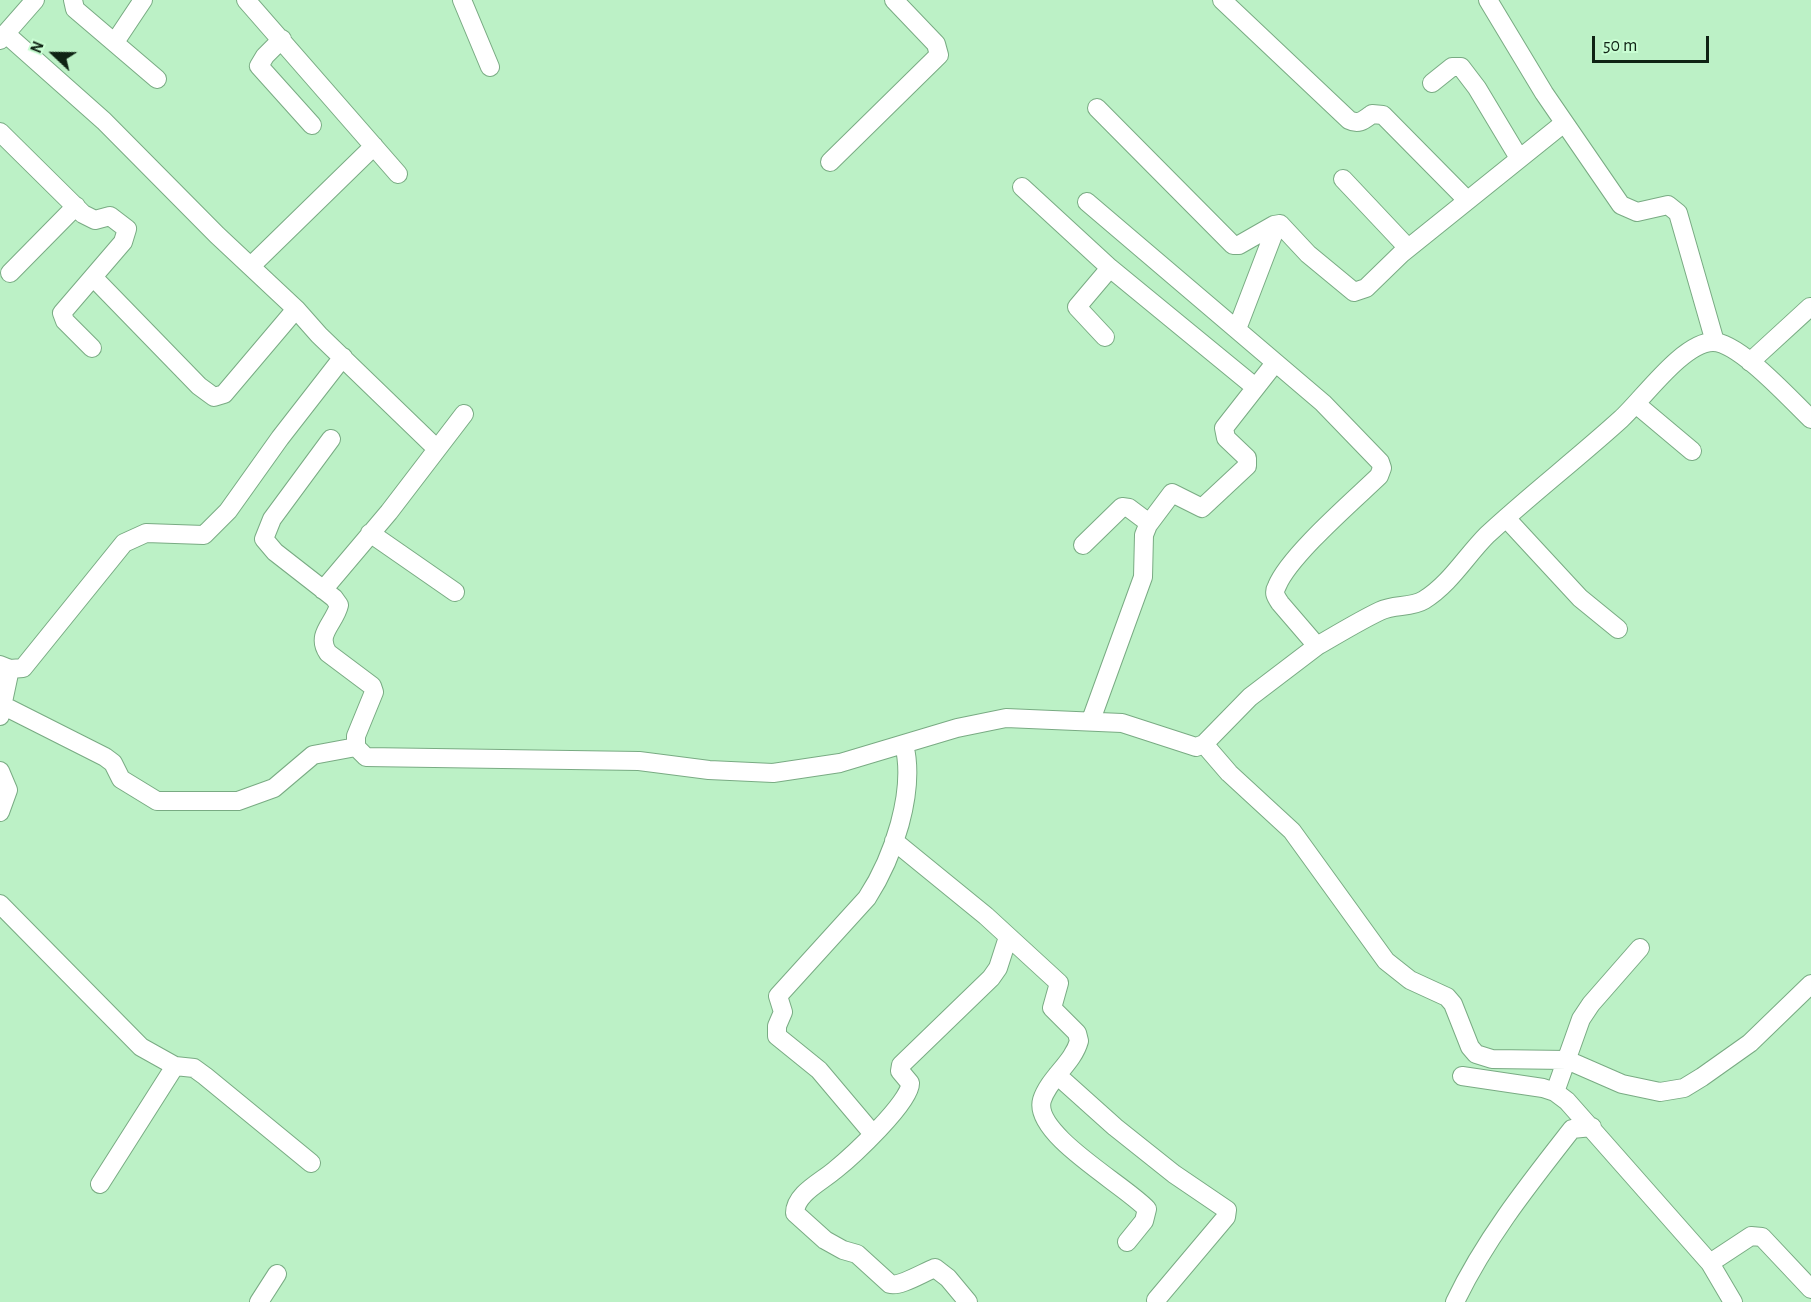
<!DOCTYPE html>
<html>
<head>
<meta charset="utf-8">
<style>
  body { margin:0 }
  #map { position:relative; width:1811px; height:1302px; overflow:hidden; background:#bcf1c6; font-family:"Alegreya Sans",sans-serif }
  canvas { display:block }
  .north { position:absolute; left:24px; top:24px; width:60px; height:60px; -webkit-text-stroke:4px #c9fed3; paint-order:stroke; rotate:292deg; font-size:16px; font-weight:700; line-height:24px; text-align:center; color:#0f2314 }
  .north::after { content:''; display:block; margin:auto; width:21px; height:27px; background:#0f2314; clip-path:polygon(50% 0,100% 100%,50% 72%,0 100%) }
  .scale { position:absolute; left:1592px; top:36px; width:117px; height:27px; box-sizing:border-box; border:3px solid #0f2314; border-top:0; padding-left:8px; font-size:18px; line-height:21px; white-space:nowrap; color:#0f2314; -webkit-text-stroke:4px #c9fed3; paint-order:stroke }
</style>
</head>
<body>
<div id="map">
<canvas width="1811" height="1302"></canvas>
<div class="north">N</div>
<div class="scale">50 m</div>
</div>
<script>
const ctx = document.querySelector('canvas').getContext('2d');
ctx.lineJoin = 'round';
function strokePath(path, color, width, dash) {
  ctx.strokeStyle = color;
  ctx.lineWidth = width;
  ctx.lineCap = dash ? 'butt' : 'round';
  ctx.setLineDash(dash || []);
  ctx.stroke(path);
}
const minor = new Path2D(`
  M73,0L75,9L157,79
  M246,0L398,174
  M462,0L490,67
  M1222,0L1349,120C1359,125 1364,120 1372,114L1383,115L1467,200
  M1488,0L1544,93L1621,205L1637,212L1668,205L1678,213L1715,342
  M6,34L104,121L217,235L296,309L319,335L437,449
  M282,39L265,56L259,66L312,125
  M0,40L35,0
  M115,42L143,0
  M1432,83L1452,67H1461L1477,88L1519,158
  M1097,108L1233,245H1239L1274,225L1280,224L1308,254L1354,292L1366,288L1401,254L1564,123
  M0,132L83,214L95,220L110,216L127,229L123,242L62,313L65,321L92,348
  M830,162L939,55L936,44L894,0
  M1343,179L1408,248
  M1022,187L1110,268L1255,387
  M1087,202L1323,403L1380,462L1382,468L1379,476C1354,500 1289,556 1277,586C1273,593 1276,597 1280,603L1317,646C1338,634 1359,621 1380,611C1394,604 1411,608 1424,600C1450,584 1466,556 1487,535C1530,495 1577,459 1621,419C1643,399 1683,342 1713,342C1739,342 1791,400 1811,419
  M251,266L374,146
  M10,273L76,206
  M93,277L199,386L214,397L224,394L296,309
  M1237,329L1273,235L1274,225
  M1105,337L1077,307L1110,268
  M1750,362L1810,307
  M1636,404L1692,451
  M331,439L272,519L264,539L275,552L334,598L339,605C335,623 315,634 328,653L372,686L374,692L356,736V747L366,757L639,761L709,770L773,773L840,763L957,728L1006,718L1122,723L1196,747L1204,744L1250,697L1317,646
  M1506,518L1580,598L1618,629
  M370,533L455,592
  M1083,545L1122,507L1129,508L1149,523
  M323,590L389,512L464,414
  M0,665L10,669L23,668L124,543L146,533L204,535L228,511L280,438L343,357
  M2,705L105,757L113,763L121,779L157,801H238L274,788L313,755L356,747
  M0,716L10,669
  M1091,720L1143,577L1144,535L1148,525L1172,493L1202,508L1247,466V458L1226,438L1224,428L1275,363
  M1204,744L1229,773L1292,831L1386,961L1410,980L1447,997L1453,1004L1470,1047L1476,1054L1492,1059L1567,1060L1622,1084L1660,1092L1684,1088L1702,1077L1750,1043L1811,984
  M0,771L8,790L0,812
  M894,841L986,916L1059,983L1052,1008L1077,1033L1079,1041C1073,1063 1049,1078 1042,1100C1032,1134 1125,1185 1147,1209L1144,1221L1127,1242
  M0,904L141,1047L175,1066L194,1068L205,1076L311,1163
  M1057,1075L1115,1127L1174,1174L1227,1210L1226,1217L1156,1300
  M1462,1076L1543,1088L1555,1092L1567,1101L1710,1263L1733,1302
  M1555,1092L1581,1019L1591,1004L1640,948
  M873,1134L819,1070L777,1036V1026L783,1012L778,996L867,898C893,858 916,792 904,744
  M100,1184L175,1066
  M1710,1263L1751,1236L1762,1237L1811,1289
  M259,1302L277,1274
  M968,1302L948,1278L935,1268C924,1272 900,1287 890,1284L857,1254L843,1250L825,1240L795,1213C795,1194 821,1182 835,1170C850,1158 912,1101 910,1083L900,1071L901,1065L991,978L998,968L1008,937
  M1455,1302C1485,1239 1529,1184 1572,1129L1592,1127`);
strokePath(minor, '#79ab83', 20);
strokePath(minor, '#fff', 18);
</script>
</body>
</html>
